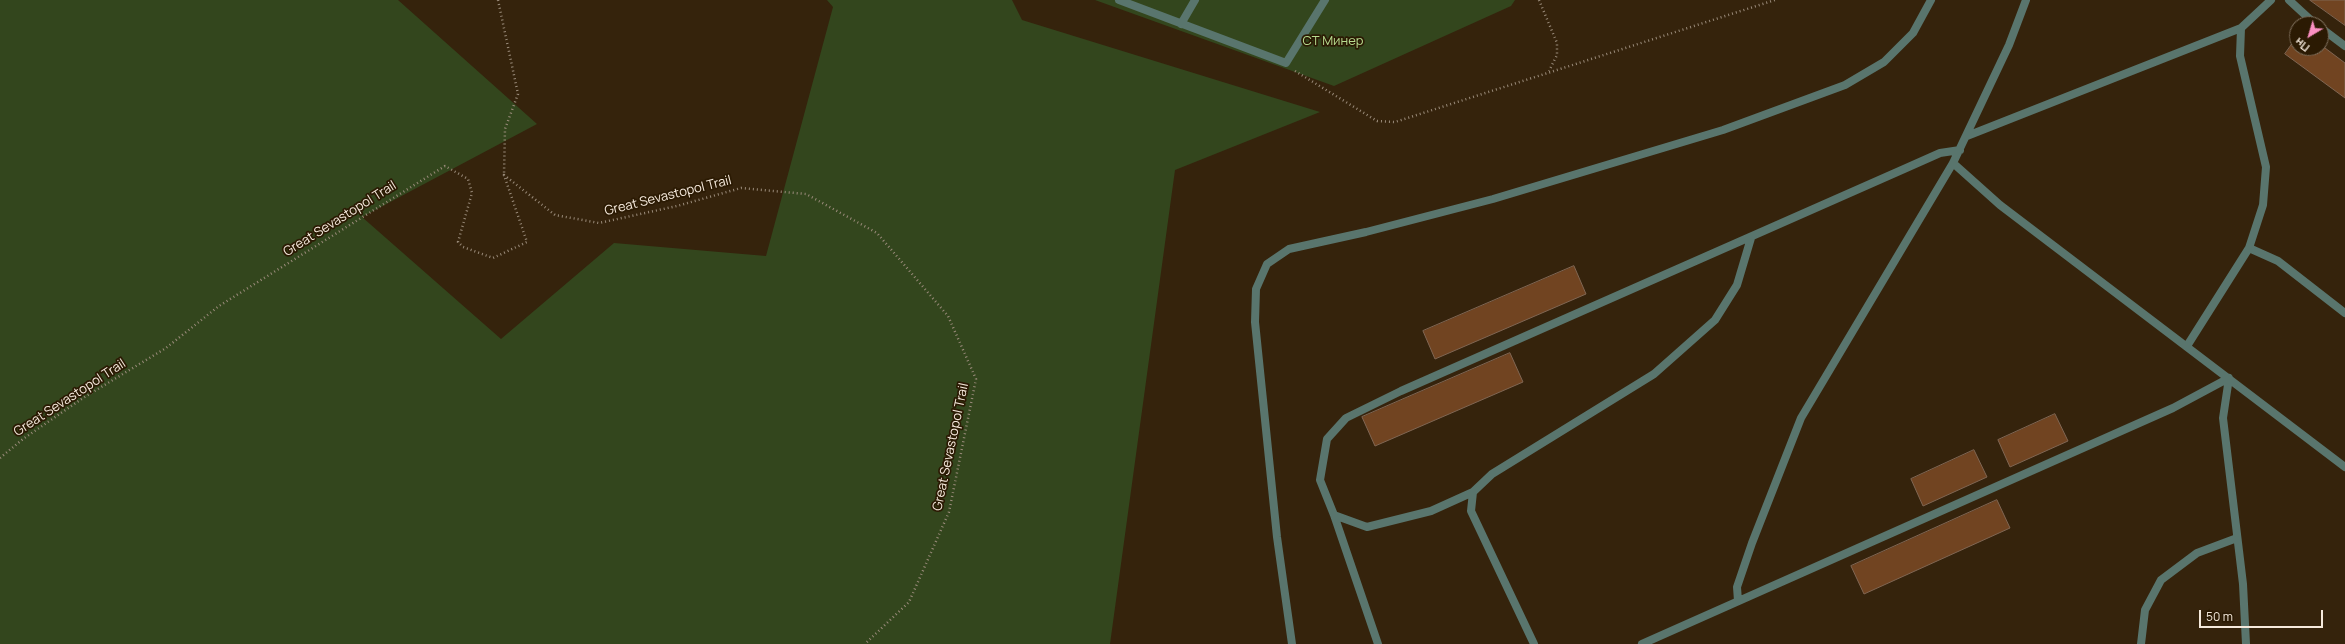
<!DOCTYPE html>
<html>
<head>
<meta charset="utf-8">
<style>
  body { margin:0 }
  #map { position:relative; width:2345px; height:644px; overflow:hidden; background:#35230c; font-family:Manrope,sans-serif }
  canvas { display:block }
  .north { position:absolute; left:2289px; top:16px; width:40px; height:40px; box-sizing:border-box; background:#2b1a03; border:1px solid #7c6d5a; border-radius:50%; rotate:218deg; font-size:11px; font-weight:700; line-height:16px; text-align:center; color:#f5e9dc }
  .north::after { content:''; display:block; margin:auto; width:14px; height:18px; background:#fc8fc2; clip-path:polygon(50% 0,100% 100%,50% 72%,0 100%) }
  .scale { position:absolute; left:2199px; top:610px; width:124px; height:18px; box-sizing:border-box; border:2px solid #f5e9dc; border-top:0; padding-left:5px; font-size:12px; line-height:14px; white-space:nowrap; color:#f5e9dc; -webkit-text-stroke:3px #2b1a03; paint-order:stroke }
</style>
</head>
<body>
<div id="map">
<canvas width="2345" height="644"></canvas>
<div class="north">Пн</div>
<div class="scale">50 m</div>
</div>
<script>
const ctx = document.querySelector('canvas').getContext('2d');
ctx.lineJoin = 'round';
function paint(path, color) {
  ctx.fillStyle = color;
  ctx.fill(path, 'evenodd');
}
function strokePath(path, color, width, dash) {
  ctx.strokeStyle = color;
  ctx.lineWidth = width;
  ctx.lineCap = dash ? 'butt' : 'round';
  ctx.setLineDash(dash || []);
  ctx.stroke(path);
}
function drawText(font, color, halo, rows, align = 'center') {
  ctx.font = font + ' Manrope,sans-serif';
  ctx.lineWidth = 3.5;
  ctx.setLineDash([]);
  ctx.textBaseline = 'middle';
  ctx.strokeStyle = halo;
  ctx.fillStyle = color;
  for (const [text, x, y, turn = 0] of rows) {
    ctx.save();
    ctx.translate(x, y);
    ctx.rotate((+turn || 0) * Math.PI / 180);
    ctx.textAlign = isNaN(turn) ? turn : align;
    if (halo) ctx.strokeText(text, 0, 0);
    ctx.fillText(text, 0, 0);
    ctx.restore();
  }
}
const green = new Path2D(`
  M0,0H398L537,124L362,217L501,339L614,243L766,256L833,7L827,0H1012L1022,20L1320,112L1175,170L1110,644H0Z
  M1095,0H1515L1511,6L1334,86Z`);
const building = new Path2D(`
  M2310,0H2345V25Z
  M2297,37V48H2321V45L2345,63V98L2285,54Z
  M1574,266L1586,294L1435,359L1423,331Z
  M1510,353L1523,382L1375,446L1362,417Z
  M2055,414L2068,441L2010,467L1998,440Z
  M1974,450L1987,477L1923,506L1911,479Z
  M1997,500L2010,528L1864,594L1851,566Z`);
const path = new Path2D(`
  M498,0L518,94L505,129L504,175
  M1539,0L1557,43V55L1549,71
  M1295,71L1377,121L1395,122L1775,0
  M0,458L23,439L83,398L166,348L219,306L445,166L468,179L472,193L458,242L463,247L493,258L527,242L504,175L555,215L599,223L677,206L741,188L806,194L877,233L948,316L976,379L949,512L909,602L865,644`);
const service = new Path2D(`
  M1119,0L1286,63L1325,0
  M2289,0L2315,24
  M1181,24L1195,0
  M2321,28L2345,46
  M1967,136L2241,28
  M1953,163L2000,205L2345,467
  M2249,248L2278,261L2345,313
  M2187,346L2249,248L2263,205L2266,167L2240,56L2241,28L2271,0
  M1473,492L1431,511L1367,527L1334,515L1320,480L1327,439L1346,418L1401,391L1904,169L1940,153L1960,150
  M1334,515L1378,644
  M1738,601L1737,587L1752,543L1801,418L1953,163L2009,45L2026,0
  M1292,644L1277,537L1255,322L1256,289L1267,264L1289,249L1366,232L1493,199L1723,130L1845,85L1884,62L1913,33L1931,0
  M1534,644L1471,511L1473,492L1492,474L1654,374L1715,320L1737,285L1751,238
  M1642,644L2173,408L2229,378L2223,418L2243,584L2246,644
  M2141,644L2145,610L2161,580L2197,553L2237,538`);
const parkNames = [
  ["СТ Минер",1333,41]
];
const streetNames = [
  ["Great Sevastopol Trail",668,196,-14],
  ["Great Sevastopol Trail",340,219,-32],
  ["Great Sevastopol Trail",70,398,-33],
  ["Great Sevastopol Trail",951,447,-78]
];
paint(green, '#33461d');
paint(building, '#714421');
strokePath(building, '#806653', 1);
strokePath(path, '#9a8b7a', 2.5, [1, 3]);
strokePath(service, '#59756d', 8);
drawText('13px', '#b8dd90', '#2b1a03', parkNames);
drawText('13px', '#f5e9dc', '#2b1a03', streetNames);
</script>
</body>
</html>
